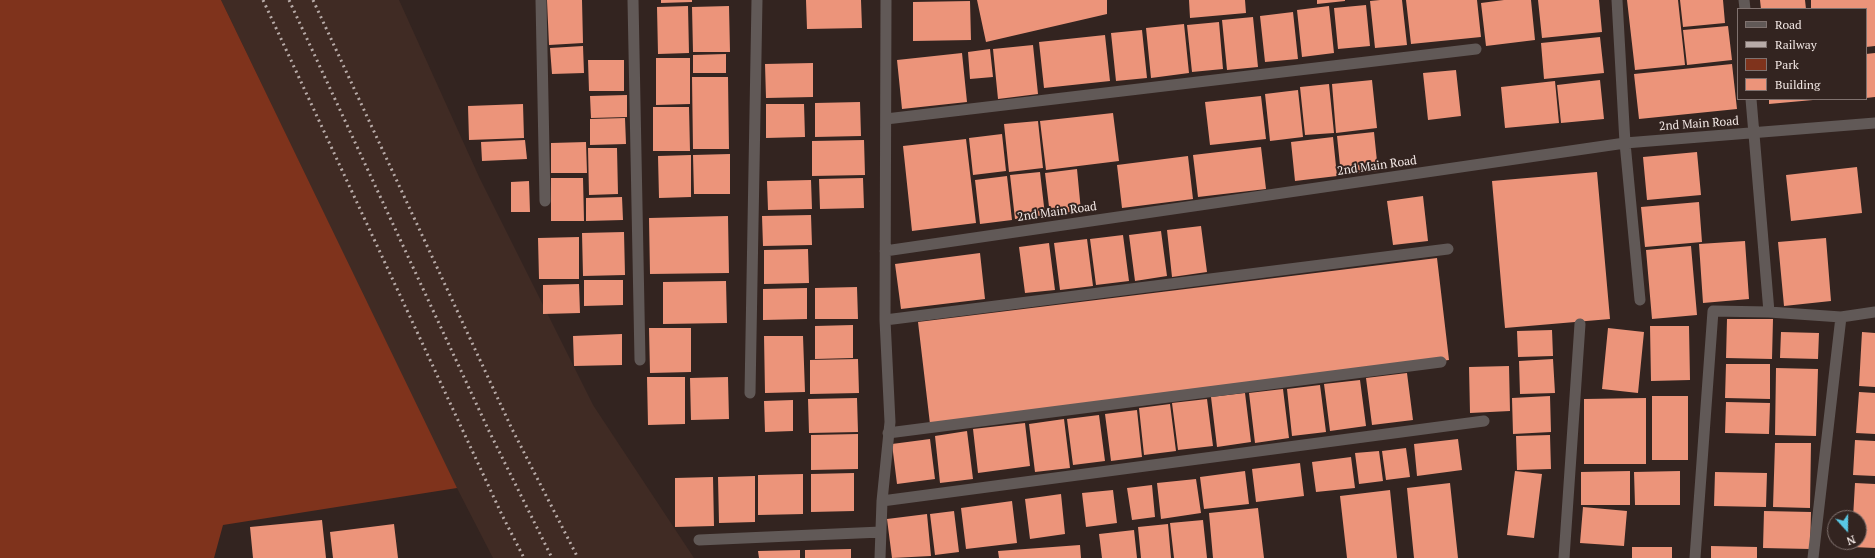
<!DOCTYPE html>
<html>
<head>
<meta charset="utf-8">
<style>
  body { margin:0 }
  #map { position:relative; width:1875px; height:558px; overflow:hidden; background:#332420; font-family:"PT Serif",serif }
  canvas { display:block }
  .legend { position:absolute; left:1737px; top:8px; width:130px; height:92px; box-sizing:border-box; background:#332420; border:1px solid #80726f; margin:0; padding:5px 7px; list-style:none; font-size:12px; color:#f3e8e5 }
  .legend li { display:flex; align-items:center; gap:8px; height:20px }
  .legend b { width:20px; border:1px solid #80726f }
  .north { position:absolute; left:1827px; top:510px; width:40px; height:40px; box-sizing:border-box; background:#332420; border:1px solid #80726f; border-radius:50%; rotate:159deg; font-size:11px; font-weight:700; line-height:16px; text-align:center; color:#f3e8e5 }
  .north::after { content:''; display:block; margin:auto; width:14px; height:18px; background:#59c8e5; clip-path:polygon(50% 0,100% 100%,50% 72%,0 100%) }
</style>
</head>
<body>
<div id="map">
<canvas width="1875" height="558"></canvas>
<ul class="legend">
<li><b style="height:5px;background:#615957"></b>Road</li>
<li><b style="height:5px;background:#b8aba8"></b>Railway</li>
<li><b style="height:11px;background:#7f331c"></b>Park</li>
<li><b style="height:11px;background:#ec947a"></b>Building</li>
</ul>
<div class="north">N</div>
</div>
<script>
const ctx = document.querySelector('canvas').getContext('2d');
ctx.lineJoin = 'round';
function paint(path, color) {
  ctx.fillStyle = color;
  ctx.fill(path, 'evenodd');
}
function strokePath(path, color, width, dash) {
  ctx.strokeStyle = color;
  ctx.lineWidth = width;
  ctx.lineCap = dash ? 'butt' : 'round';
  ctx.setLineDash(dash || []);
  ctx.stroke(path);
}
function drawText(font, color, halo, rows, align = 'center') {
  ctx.font = font + ' "PT Serif",serif';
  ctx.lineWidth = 4;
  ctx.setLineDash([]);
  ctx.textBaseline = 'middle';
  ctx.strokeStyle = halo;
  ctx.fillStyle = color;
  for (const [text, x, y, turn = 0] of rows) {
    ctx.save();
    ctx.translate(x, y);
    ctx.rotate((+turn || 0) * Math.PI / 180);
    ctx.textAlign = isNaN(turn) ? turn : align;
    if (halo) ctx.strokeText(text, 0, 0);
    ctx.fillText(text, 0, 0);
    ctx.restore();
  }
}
const built = new Path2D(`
  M221,0H399L480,179L593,405L694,558H493L442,459Z`);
const green = new Path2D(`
  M0,0H221L457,488L223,525L214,558H0Z`);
const building = new Path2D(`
  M547,0H582L583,43L549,45Z
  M661,0H692V2L661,3Z
  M806,0H861L862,28L807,29Z
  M977,0H1107V14L986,42Z
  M1189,0H1245L1246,13L1190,18Z
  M1317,0H1345V1L1317,4Z
  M1380,0H1402L1407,45L1375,48L1370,1Z
  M1406,0H1477L1481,37L1411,44Z
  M1504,0H1531L1535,40L1486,46L1481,3Z
  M1538,0H1599L1602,32L1542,38Z
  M1627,0H1678L1685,65L1635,70Z
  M1680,0H1723L1725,23L1683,27Z
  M1760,0H1805L1806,9H1761Z
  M1811,0H1875V46L1866,47V9H1811Z
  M970,1L971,40L913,41V2Z
  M1366,5L1370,46L1338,49L1334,8Z
  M688,6L689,53L658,54L657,7Z
  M729,6L730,52H693L692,7Z
  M1329,6L1334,53L1302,57L1297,10Z
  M1293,12L1298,59L1265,62L1260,16Z
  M1253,17L1258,67L1227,70L1222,20Z
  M1219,22L1223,69L1192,72L1187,25Z
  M1184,24L1189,73L1151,78L1146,28Z
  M1728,26L1732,60L1687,65L1683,30Z
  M1142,30L1147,78L1116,81L1111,33Z
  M1105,35L1110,81L1044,88L1039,42Z
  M1600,37L1604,73L1544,79L1541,43Z
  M1033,45L1038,94L998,99L993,49Z
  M583,46L584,73L552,74L550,48Z
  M990,49L993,77L970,79L968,52Z
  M962,53L967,102L902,109L897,60Z
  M1875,53V97L1866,98V54Z
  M726,54V73H693V55Z
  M656,58H690V104L656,105Z
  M588,60H624V91H589Z
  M813,63V97L766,98L765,64Z
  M1732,64L1737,109L1639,119L1634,74Z
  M1456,70L1461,116L1428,120L1423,73Z
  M692,77H728L729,149H693Z
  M1372,80L1377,128L1336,133L1332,84Z
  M1600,80L1604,119L1561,123L1557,85Z
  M1555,81L1559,123L1505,128L1501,87Z
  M1329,84L1334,133L1305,135L1300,87Z
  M1298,90L1303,137L1270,141L1265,94Z
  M627,95V117L591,118L590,96Z
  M1261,96L1266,139L1210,145L1205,102Z
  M1769,99H1813V100L1769,104Z
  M860,102L861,136L815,137V103Z
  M523,104L524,138L469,140L468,106Z
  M766,104H804L805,137L766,138Z
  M653,107H689L690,151H653Z
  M1113,113L1119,161L1046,170L1040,121Z
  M625,118L626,144L590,145V119Z
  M1038,121L1043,168L1009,172L1004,124Z
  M1374,132L1378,171L1341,175L1337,136Z
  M1002,134L1006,171L973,175L969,138Z
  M1333,137L1337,176L1295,181L1291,142Z
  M966,139L976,223L912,231L903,146Z
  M525,140L527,159L482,161L481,142Z
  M864,140L865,175L812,176V141Z
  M586,142L587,173H551V143Z
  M1261,147L1266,189L1198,197L1193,155Z
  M588,148H617L618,194L589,195Z
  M1697,152L1701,195L1647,200L1643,157Z
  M730,154V194H694L693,155Z
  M691,155V197L659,198L658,156Z
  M1188,156L1193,199L1122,208L1117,165Z
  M1857,167L1862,213L1791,221L1786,175Z
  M1077,169L1081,211L1050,215L1045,173Z
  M1040,172L1045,215L1015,219L1010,175Z
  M1597,172L1610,319L1505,328L1492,181Z
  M1007,176L1012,220L980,224L975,180Z
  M551,178H583L584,221H551Z
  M863,178L864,208L820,209L819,179Z
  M811,180L812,209L768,210L767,181Z
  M529,181L530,212H511V182Z
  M1423,196L1428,241L1393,245L1387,201Z
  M622,197L623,220L586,221V198Z
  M1699,202L1702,242L1645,247L1641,207Z
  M811,215L812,245L763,246L762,216Z
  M728,216L729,273L650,274L649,218Z
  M1201,226L1207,272L1172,277L1167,230Z
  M1161,231L1167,276L1135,281L1129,235Z
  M624,232L625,275L583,276L582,233Z
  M1123,235L1129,281L1096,285L1090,239Z
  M579,237V279H539L538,238Z
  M1826,238L1831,301L1784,306L1778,242Z
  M1087,239L1093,286L1060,290L1054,243Z
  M1745,241L1749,299L1703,303L1699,244Z
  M1049,243L1055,290L1025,293L1019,247Z
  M1691,246L1697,315L1652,319L1646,250Z
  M808,249L809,283L764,284V250Z
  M980,253L985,299L901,309L895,264Z
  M1437,258L1449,360L930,424L918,322Z
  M584,280H623V305L584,306Z
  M726,281L727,323L663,324V282Z
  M579,284L580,313L543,314V285Z
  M857,287L858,319H815V288Z
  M807,288V319L763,320V289Z
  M1727,319H1773L1772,359L1726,358Z
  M853,325V358L815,359V326Z
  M1650,326H1689L1690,380L1651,381Z
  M649,328H691V372L650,373Z
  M1608,328L1644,332L1638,393L1602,389Z
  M1552,330L1553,356L1518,357L1517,331Z
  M1781,332L1819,333L1818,359L1780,358Z
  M1862,332L1875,333V387L1859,386Z
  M622,334V365L574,366L573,336Z
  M764,336H803L805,392L765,393Z
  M858,359L859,393L810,394V360Z
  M1553,359L1555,393L1520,394L1519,361Z
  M1726,364H1770V399L1725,398Z
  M1509,366L1510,411L1470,413L1469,367Z
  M1776,368L1818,369L1816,436L1775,435Z
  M1407,373L1413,420L1372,425L1366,378Z
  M647,377H685V424L648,425Z
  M728,377L729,419L691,420L690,378Z
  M1360,380L1366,426L1330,431L1324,384Z
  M1320,385L1326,432L1292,436L1287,389Z
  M1283,389L1289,438L1255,443L1249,393Z
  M1859,392L1875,393V434L1856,433Z
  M1245,393L1251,442L1217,447L1211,397Z
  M1550,396L1551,432L1513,434L1512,398Z
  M1652,396H1688V460H1652Z
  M857,398L858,432L809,433L808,399Z
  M1646,398V464H1584V399Z
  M1207,399L1213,446L1178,450L1172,403Z
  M793,400V431L765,432L764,401Z
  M1726,402L1770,403L1769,434L1725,433Z
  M1170,404L1176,451L1144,455L1139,408Z
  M1137,410L1142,457L1111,461L1105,414Z
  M1099,415L1105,461L1073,465L1067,419Z
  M1064,419L1070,468L1035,472L1029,424Z
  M1025,423L1030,466L978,473L973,429Z
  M967,431L973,479L940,483L935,436Z
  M858,434V469L811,470V435Z
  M1550,435L1551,469L1517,470L1516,436Z
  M930,439L935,479L897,484L892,444Z
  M1458,439L1462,470L1417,476L1414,444Z
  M1855,440L1875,441V476L1853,475Z
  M1775,443H1811L1810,508L1773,507Z
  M1406,448L1410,477L1386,480L1382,451Z
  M1379,451L1383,481L1359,484L1355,453Z
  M1351,457L1355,488L1316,492L1312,462Z
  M1300,463L1304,496L1256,502L1252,469Z
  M1245,471L1249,504L1204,509L1200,477Z
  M1515,471L1542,474L1534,538L1507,535Z
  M1630,471V505H1581V472Z
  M1680,471V505H1635L1634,472Z
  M1715,472L1767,473L1766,507L1714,506Z
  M854,473V511L811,512V474Z
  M803,474V514L758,515V475Z
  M755,476V522L719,523L718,477Z
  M713,477L714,526L675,527V478Z
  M1196,479L1201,513L1161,519L1157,483Z
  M1450,483L1458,558H1414L1407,488Z
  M1855,483L1875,484V548L1852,547V542H1859V518H1853Z
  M1152,485L1155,517L1132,520L1127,488Z
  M1113,490L1117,523L1086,527L1082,493Z
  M1390,490L1397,558H1347L1340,496Z
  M1061,494L1065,534L1030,539L1025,499Z
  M1012,501L1017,543L966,549L961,508Z
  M1583,507L1627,511L1624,546L1580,543Z
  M1258,508L1264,558H1213L1209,513Z
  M954,511L959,552L935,555L930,514Z
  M1764,511L1811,512L1810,549L1763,548Z
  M927,514L931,556L892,558L887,519Z
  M322,520L326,558H253L250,527Z
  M1203,520L1207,558H1174L1170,523Z
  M394,524L398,558H333L330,532Z
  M1168,524L1171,558H1141L1138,527Z
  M1134,530L1137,558H1102L1099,534Z
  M1080,545L1081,558H999L998,551Z
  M1711,546L1757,547V558H1711Z
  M1632,547H1672V558H1632Z
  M851,549V558H805V550Z
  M800,550V558H759L758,551Z`);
const service = new Path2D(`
  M888,433L1441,362`);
const minor = new Path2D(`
  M541,0L545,201
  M633,0L640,360
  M1617,0L1625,143L1640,300
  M1744,0L1745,9
  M886,119L1476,49
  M885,251L1625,143L1875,123
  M1769,312L1841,317
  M885,320L1448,249
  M750,393L757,0
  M882,501L1484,421
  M699,540L881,532
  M880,558L882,501L890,422L885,320L886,0
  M1564,558L1580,324
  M1695,558L1713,311L1769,312L1751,99
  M1813,558L1841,317L1875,312`);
const rail = new Path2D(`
  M263,0L502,515L524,558
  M289,0L488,429L552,558
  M313,0L512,429L578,558`);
const streetNames = [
  ["2nd Main Road",1699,124,-4],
  ["2nd Main Road",1377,166,-8],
  ["2nd Main Road",1057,212,-8]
];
paint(built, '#402b24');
paint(green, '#7f331c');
paint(building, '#ec947a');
strokePath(service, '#615957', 11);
strokePath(minor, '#615957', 11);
strokePath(rail, '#b8aba8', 3, [2, 4]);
drawText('12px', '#f3e8e5', '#332420', streetNames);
</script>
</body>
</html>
